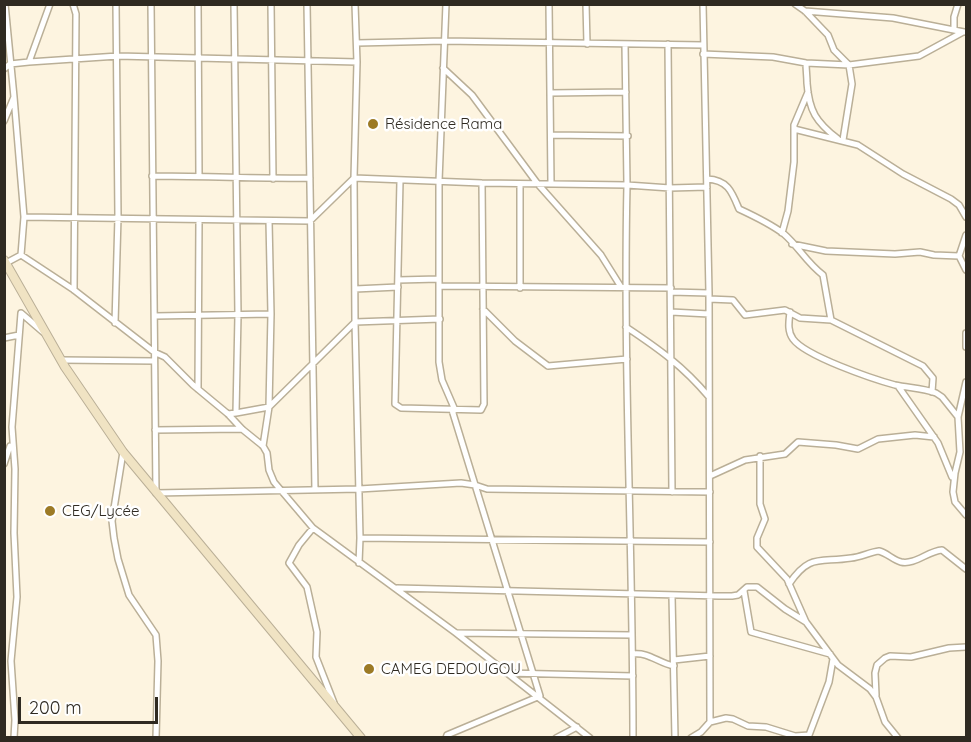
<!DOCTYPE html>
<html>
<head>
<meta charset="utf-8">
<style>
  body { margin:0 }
  #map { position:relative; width:971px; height:742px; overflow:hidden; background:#fdf4e0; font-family:Quicksand,sans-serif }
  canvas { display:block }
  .frame { position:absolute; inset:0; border:6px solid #2f2a21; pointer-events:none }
  .scale { position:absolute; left:18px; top:697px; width:140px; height:27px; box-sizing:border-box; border:3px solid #2f2a21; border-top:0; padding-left:8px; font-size:18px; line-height:21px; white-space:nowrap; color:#2f2a21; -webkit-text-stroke:4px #fff; paint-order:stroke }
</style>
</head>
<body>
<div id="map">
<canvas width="971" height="742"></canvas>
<div class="frame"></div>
<div class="scale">200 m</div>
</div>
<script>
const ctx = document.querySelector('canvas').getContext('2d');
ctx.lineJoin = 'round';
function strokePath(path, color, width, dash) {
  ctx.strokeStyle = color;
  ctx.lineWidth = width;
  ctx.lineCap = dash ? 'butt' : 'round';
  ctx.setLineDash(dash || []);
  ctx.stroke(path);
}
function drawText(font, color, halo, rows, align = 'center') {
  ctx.font = font + ' Quicksand,sans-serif';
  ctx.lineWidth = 5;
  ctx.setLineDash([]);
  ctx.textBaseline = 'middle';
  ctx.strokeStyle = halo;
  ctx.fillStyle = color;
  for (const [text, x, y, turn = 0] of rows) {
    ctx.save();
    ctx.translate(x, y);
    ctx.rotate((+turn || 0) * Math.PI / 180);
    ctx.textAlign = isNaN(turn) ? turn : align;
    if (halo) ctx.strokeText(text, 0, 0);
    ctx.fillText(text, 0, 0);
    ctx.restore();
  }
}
const minor = new Path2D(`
  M73,4L76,14L74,290
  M151,4L156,493L359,489L461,483L475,485L487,489L710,492
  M198,4L199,176
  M271,4L273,179
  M307,4L315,490
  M355,4L357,62
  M446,4L439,181V362L442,380L455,410
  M549,4L551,183
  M586,4L587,44
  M795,4L805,11L828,35L834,50L849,65L852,84L843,140
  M805,11L893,18L964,32
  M954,30V17L958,4
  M357,43L444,41L703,45
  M625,44L627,185L670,188L707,187
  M668,44L672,492
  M703,54L773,57L806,63L849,65L919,56L963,32
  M29,62L50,4
  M806,63C806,70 807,76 807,83C809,111 816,122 838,139
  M443,68L472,95L537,183L601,255L621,287
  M4,69L10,64L29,62L118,56L357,62L354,178L310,221L24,217
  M550,93L626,92
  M14,97L24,217L21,255
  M4,121L14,97L5,4
  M794,129L858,145L903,174L951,199L959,205L966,217
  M551,135L628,136
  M152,176C204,176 257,179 310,178
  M707,179C728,180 732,192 739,209C752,215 772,225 784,234C799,247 806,262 823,275L831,320
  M400,181L395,404L401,408L481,410L484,404L482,183
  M520,184V288
  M782,233L788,211L794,162V125L808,92
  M792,244L826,251L895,254L920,252L934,255L959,256L966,235
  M21,255L74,290L154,352L165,357L193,385L228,414L242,429L263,446L267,453L269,470L274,482L313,528L456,633L590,738
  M959,256L966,270
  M6,263L21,255
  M398,280L439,279
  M440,286L671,288
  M355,289L398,287
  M671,292L709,293
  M709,299L733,300L745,315L785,310L800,318L831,320L923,366L933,378L932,392
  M483,309L515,341L548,366L627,359
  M671,312L709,314
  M790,312C789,321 787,331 793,339C805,356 873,379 895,385C909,388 923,388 936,393L942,397L958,417
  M155,316L271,314
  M115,323L118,217L116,4
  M626,327C659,349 683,366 709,397
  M966,333V347
  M4,338L19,335
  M61,360L154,361
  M966,382L958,417L960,452L955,473L953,492L955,502L966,515
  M898,386L938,443L952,477
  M198,389L199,221
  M236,413L269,407L271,314L269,221
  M228,414L236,413L238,315L234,4
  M155,430L242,429
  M263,446L269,407L355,322L354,178L482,183L627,185C623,369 633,553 633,738
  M123,452L112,521L114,538L118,559L129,595L156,635L158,661L156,738
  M760,456V504L765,519L757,538V547L787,579L806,622L838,665L870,689L876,697L885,722L898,738
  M4,464L10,446
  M710,476L745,460L785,454L798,442L836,445L858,449L878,439L915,435L934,437
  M313,528L299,545L289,563L307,587L317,632L316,657L334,703
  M360,538L710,542
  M359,563L360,538L355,322L440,319
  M789,584C810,553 820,563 851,558C861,557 870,552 879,551C887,553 893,560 901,562C915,565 928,551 942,550L966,569
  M397,588L719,596H732L738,595L747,587H757L785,609L806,622
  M744,591L751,632L830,654
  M672,596L675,738
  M457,633L632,635
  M633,654C649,652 658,663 674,666
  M674,660L710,656
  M507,673L633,676
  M876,695L875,673L877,665L885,658L890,656L911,657L949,648L966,647
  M710,722L726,718L733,719L748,726L766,727L795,736L809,735L829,682L833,659
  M14,738L15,720L11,661L17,597L14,533L15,469L12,427L21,313L43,332
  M446,738L447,735L540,696L452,410
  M556,738L577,727
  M691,738L701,732L710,722L709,293L703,4`);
const secondary = new Path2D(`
  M4,260L65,367L123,452L361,738`);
const markers = [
  [373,124,6,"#9c7a25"],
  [50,511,6,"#9c7a25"],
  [369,669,6,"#9c7a25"]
];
const poiNames = [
  ["Résidence Rama",385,124],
  ["CEG/Lycée",62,511],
  ["CAMEG DEDOUGOU",381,669]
];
strokePath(minor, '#baaf97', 8);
strokePath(secondary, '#baaf97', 10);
strokePath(minor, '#fff', 5);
strokePath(secondary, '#f0e3c3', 8);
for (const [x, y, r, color] of markers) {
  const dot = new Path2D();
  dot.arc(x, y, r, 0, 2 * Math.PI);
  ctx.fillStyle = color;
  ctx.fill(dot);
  strokePath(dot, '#fff', 2);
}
drawText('15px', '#2f2a21', '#fff', poiNames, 'left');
</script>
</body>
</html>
